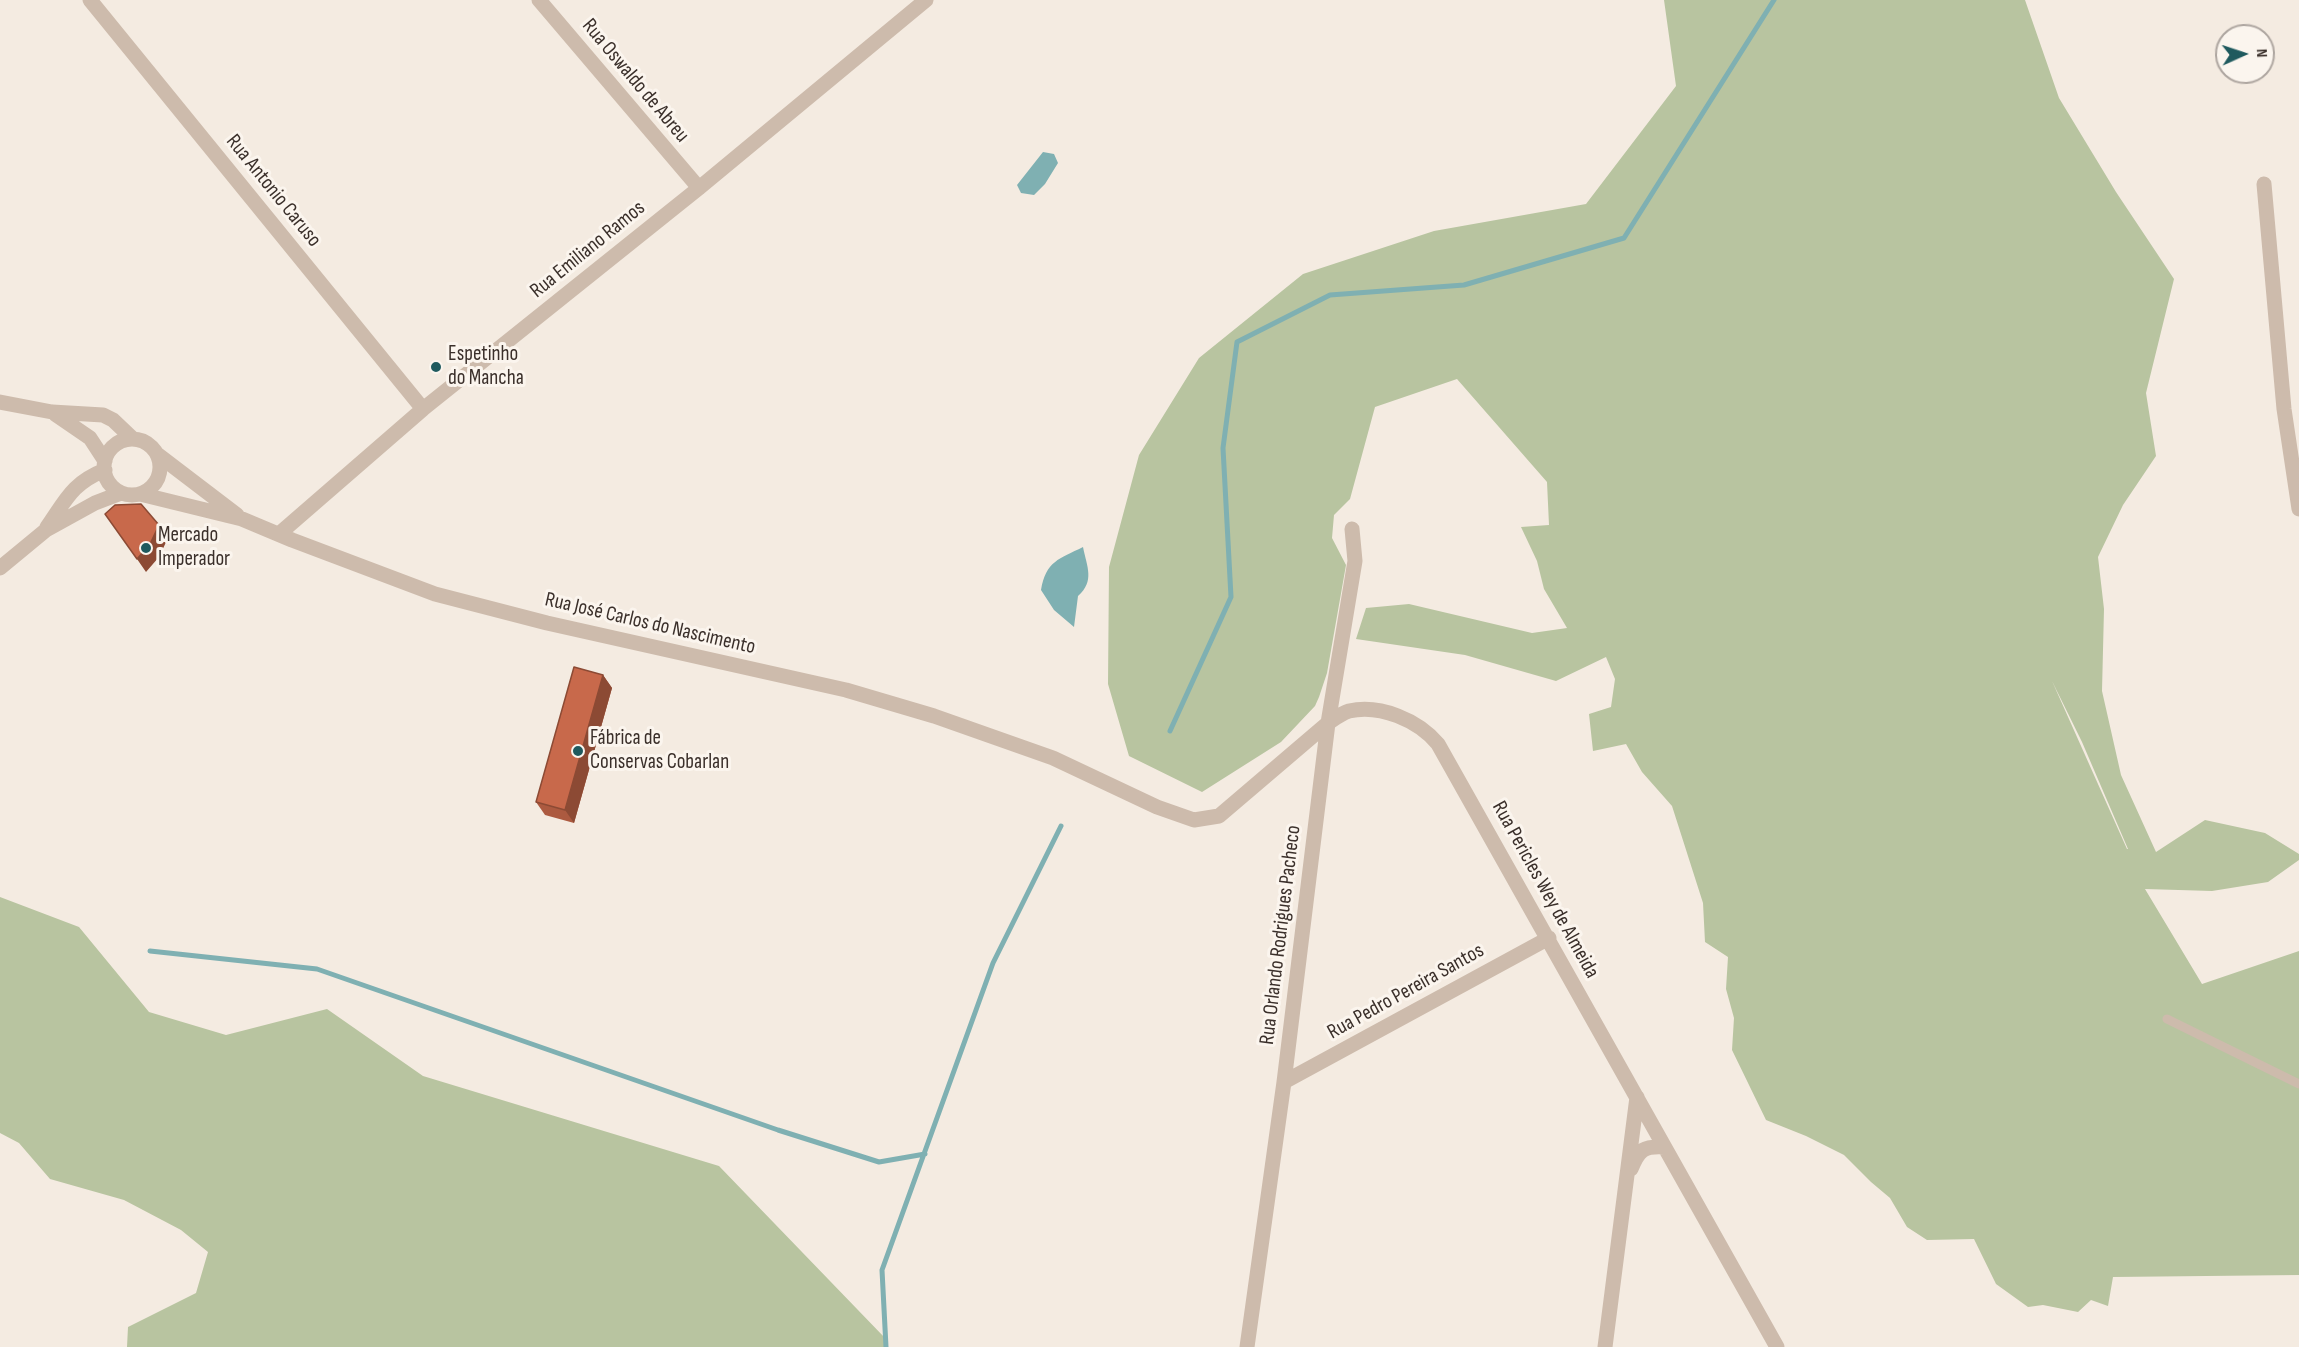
<!DOCTYPE html>
<html>
<head>
<meta charset="utf-8">
<style>
  body { margin:0 }
  #map { position:relative; width:2299px; height:1347px; overflow:hidden; background:#f4ebe1; font-family:"Sofia Sans Condensed",sans-serif }
  canvas { display:block }
  .north { position:absolute; left:2215px; top:24px; width:60px; height:60px; box-sizing:border-box; background:#fbf5ee; border:2px solid #aea6a0; border-radius:50%; rotate:87deg; font-size:16px; font-weight:700; line-height:24px; text-align:center; color:#3b302b }
  .north::after { content:''; display:block; margin:auto; width:21px; height:27px; background:#1f5a5e; clip-path:polygon(50% 0,100% 100%,50% 72%,0 100%) }
</style>
</head>
<body>
<div id="map">
<canvas width="2299" height="1347"></canvas>
<div class="north">N</div>
</div>
<script>
const ctx = document.querySelector('canvas').getContext('2d');
ctx.lineJoin = 'round';
function paint(path, color) {
  ctx.fillStyle = color;
  ctx.fill(path, 'evenodd');
}
function strokePath(path, color, width, dash) {
  ctx.strokeStyle = color;
  ctx.lineWidth = width;
  ctx.lineCap = dash ? 'butt' : 'round';
  ctx.setLineDash(dash || []);
  ctx.stroke(path);
}
function drawText(font, color, halo, rows, align = 'center') {
  ctx.font = font + ' "Sofia Sans Condensed",sans-serif';
  ctx.lineWidth = 6;
  ctx.setLineDash([]);
  ctx.textBaseline = 'middle';
  ctx.strokeStyle = halo;
  ctx.fillStyle = color;
  for (const [text, x, y, turn = 0] of rows) {
    ctx.save();
    ctx.translate(x, y);
    ctx.rotate((+turn || 0) * Math.PI / 180);
    ctx.textAlign = isNaN(turn) ? turn : align;
    if (halo) ctx.strokeText(text, 0, 0);
    ctx.fillText(text, 0, 0);
    ctx.restore();
  }
}
const green = new Path2D(`
  M1664,0H2025L2059,98L2116,192L2174,279L2146,393L2156,456L2123,505L2098,557L2104,609L2102,691L2121,775L2156,852L2205,820L2265,833L2299,854V860L2268,882L2212,891L2145,889L2202,984L2299,951V1275L2113,1277L2108,1306L2091,1300L2078,1312L2043,1305L2028,1307L1996,1284L1974,1239L1927,1240L1907,1227L1890,1198L1871,1182L1844,1155L1806,1136L1766,1120L1732,1050L1734,1018L1726,989L1728,957L1705,942L1703,903L1672,806L1642,772L1626,744L1593,751L1589,714L1611,707L1615,679L1606,657L1556,681L1465,655L1356,639L1366,608L1409,604L1532,633L1567,628L1544,589L1537,561L1521,527L1549,525L1547,482L1457,379L1375,407L1350,499L1334,515L1332,538L1346,565L1327,673L1319,697L1315,706L1281,742L1202,792L1129,756L1108,684L1109,567L1139,455L1199,358L1303,274L1434,231L1586,204L1676,86ZM2052,681L2082,742L2128,849H2127Z
  M0,897L79,927L149,1012L226,1035L327,1009L423,1076L719,1166L885,1338L886,1347H127L128,1327L196,1293L208,1252L181,1230L124,1200L50,1179L19,1143L0,1133Z`);
const water = new Path2D(`
  M1043,152L1054,154L1058,163L1045,184L1034,195L1021,193L1017,185Z
  M1083,547C1087,567 1095,581 1078,596L1074,627L1054,610L1041,590C1046,561 1059,559 1083,547Z`);
const stream = new Path2D(`
  M1170,731L1231,597L1223,448L1237,342L1330,295L1464,285L1624,238L1774,0
  M150,951L317,969L778,1130L879,1162L925,1154
  M886,1347L882,1270L993,963L1061,826`);
const service = new Path2D(`
  M2167,1019L2299,1084`);
const minor = new Path2D(`
  M90,0L423,409
  M539,0L699,188
  M2264,184L2284,409L2299,509
  M0,402L52,412L103,415L113,420L133,439
  M55,414L90,438L105,461
  M104 467a28 28 0 1 1 56 0a28 28 0 1 1-56 0Z
  M157,454L237,515
  M140,494L242,519L292,540L435,594L547,623L846,690L934,716L1053,758L1157,807L1194,820L1219,816L1328,723C1334,719 1342,713 1349,711C1380,704 1418,720 1438,744L1777,1347
  M47,527C66,500 72,483 105,470
  M279,534L423,409L699,188L926,0
  M0,568L46,530L95,503L121,493
  M1284,1082L1549,938
  M1631,1169C1639,1149 1644,1146 1664,1147
  M1247,1347L1284,1082L1328,723L1355,561L1352,529
  M1605,1347L1637,1097`);
const wall = new Path2D(`
  M603,675L612,688L574,823L545,815L536,802Z`);
const shadedWall = new Path2D(`
  M159,525L168,538L159,557L146,572L137,559Z
  M603,675L612,688L574,823L565,810Z`);
const building = new Path2D(`
  M141,504L159,525L150,544L137,559L105,514L115,505Z
  M574,667L603,675L565,810L536,802Z`);
const markers = [
  [436,367,6,"#1f5a5e"],
  [146,548,6,"#1f5a5e"],
  [578,751,6,"#1f5a5e"]
];
const streetNames = [
  ["Rua Oswaldo de Abreu",635,81,50],
  ["Rua Antonio Caruso",273,191,51],
  ["Rua Emiliano Ramos",588,250,-39],
  ["Rua José Carlos do Nascimento",650,624,13],
  ["Rua Pericles Wey de Almeida",1545,890,61],
  ["Rua Orlando Rodrigues Pacheco",1281,935,-83],
  ["Rua Pedro Pereira Santos",1406,992,-29]
];
const poiNames = [
  ["Espetinho",448,355],
  ["do Mancha",448,379],
  ["Mercado",158,536],
  ["Imperador",158,560],
  ["Fábrica de",590,739],
  ["Conservas Cobarlan",590,763]
];
paint(green, '#b8c4a0');
paint(water, '#7fb0b2');
strokePath(stream, '#7fb0b2', 5);
strokePath(service, '#cdbbac', 9);
strokePath(minor, '#cdbbac', 15);
paint(wall, '#ac5a40');
paint(shadedWall, '#8c4a34');
paint(building, '#c8694b');
strokePath(building, '#8c4a34', 1.5);
for (const [x, y, r, color] of markers) {
  const dot = new Path2D();
  dot.arc(x, y, r, 0, 2 * Math.PI);
  ctx.fillStyle = color;
  ctx.fill(dot);
  strokePath(dot, '#fbf5ee', 2);
}
drawText('21px', '#3b302b', '#fbf5ee', streetNames);
drawText('21px', '#3b302b', '#fbf5ee', poiNames, 'left');
</script>
</body>
</html>
